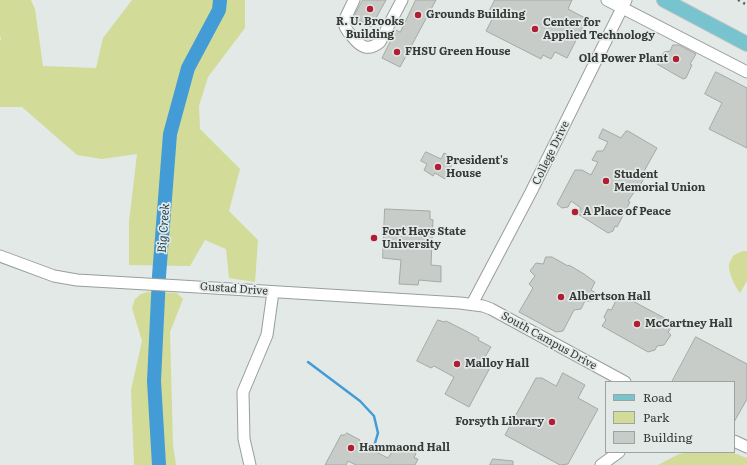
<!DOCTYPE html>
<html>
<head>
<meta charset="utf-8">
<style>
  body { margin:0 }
  #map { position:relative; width:747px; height:465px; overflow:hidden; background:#e3e9e7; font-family:Literata,serif }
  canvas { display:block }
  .legend { position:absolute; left:605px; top:381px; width:130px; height:72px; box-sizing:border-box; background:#e3e9e7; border:1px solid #9ea3a1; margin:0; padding:5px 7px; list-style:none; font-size:12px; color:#373a39 }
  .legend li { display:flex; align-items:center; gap:8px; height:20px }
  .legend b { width:20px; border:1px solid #9ea3a1 }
</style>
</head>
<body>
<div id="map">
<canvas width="747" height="465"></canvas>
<ul class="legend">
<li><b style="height:5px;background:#77c4ce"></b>Road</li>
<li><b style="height:11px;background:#d2db97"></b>Park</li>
<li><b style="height:11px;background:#c8ccc8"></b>Building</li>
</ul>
</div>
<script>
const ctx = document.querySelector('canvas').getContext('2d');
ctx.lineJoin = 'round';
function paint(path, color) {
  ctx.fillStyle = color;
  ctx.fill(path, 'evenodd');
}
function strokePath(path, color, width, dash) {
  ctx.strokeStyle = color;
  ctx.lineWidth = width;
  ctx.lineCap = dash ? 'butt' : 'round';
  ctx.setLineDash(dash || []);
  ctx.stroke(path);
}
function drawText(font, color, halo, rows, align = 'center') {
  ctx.font = font + ' Literata,serif';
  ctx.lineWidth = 3.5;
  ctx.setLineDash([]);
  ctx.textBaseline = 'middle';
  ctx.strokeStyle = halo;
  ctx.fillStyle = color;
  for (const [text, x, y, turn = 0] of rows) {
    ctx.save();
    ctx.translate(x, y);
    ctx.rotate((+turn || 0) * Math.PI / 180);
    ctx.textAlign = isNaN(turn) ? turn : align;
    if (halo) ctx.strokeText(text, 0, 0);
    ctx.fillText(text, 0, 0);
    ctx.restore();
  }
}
const green = new Path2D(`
  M0,0H31L35,9L43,66L96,68L103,38L132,0H245V28L208,77L199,106L200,129L240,169L229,211L258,240L255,282L229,278L226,249L205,240L190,266L129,265V222L137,154L102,159L77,155L22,107H0V40H1L0,35Z
  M743,251H747V281L740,293C735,287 728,272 729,264C730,261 732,258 734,255Z
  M147,292L177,293L183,299L170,332L173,445L176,465H134L131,390L142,341L132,308L135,299L141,294Z
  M689,452H731L747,458V465H658L679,454Z`);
const stream = new Path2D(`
  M308,362L360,401L374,416L378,433L372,453`);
const river = new Path2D(`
  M159,465L154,381L159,276L170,134L188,68L219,10L220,0`);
const building = new Path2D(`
  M363,0H386L371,27L354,17Z
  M416,0H436L400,67L382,58L396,30L400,32Z
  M495,0H572L568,9L587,19L567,58L555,52L551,59L543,55L541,59L486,31L496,12L490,10Z
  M673,45H679L696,54L690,64L692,65L686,78L683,79L657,64L664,52L670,51Z
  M716,72L747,88V148L709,129L722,103L705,94Z
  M603,129L621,138L626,131H628L657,148L643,173L646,175L639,187L637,188L628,201L630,202L617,227L615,226L613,231L608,233L578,214L581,208L571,201L568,207L562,208L557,204L575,170H582L591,175L598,162L592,160L597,151H603L608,142L599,138Z
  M426,152L441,159L444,153L455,158L445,179L435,173L433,176L424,170L427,164L421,161Z
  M385,209L430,211V219L433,220L431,265L441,266V282L419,280L418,285L399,284L401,260L383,258Z
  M546,257H552L568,266L569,265L584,274L595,282L591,290L596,293L592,301H585L581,309L574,310L563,331L556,332L519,312L533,288L529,284L535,276L530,271L536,263L543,264Z
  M618,297L627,298L670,321L672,327L668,332L671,335L664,345L657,346L655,350L648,352L602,326L606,320L604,317L608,309L611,310Z
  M438,320L444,322L446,321L464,330L479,338L478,340L491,347L485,357L493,362L469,407L445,394L454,377L434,366L431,368L417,361Z
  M696,337L747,364V399L734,422V382H672Z
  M563,373L585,385L578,398L598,409L568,464L560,465L505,435L536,378H542L556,386Z
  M347,433L360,440L358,443L388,458L397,444L416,453L414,458L418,459L415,465H356L348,461L346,465H325L341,435H344Z
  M493,459L513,461V465H490Z`);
const minor = new Path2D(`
  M354,0L344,21C344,26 347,31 351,35C360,47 368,52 380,42L402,0
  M607,0L747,72
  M0,256L54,276L77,280L181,286L460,303L483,306L491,309L625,382
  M472,304L531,192L626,0
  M734,441L747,447
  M250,465L244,439L243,392L267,335L273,292
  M601,465L619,452`);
const major = new Path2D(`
  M664,0L747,44`);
const rail = new Path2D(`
  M738,0L747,5`);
const markers = [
  [370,9,4,"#b11e34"],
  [418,15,4,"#b11e34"],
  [535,29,4,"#b11e34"],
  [397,52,4,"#b11e34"],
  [676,59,4,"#b11e34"],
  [438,167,4,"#b11e34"],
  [606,181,4,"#b11e34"],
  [575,212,4,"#b11e34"],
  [374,238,4,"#b11e34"],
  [561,297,4,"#b11e34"],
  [637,324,4,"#b11e34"],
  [457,364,4,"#b11e34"],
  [552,422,4,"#b11e34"],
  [351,448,4,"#b11e34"]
];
const poiNames = [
  ["Grounds Building",426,15],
  ["R. U. Brooks",370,22,"center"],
  ["Building",370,35,"center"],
  ["Center for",543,23],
  ["Applied Technology",543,36],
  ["FHSU Green House",405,52],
  ["Old Power Plant",668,59,"right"],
  ["President's",446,161],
  ["House",446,174],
  ["Student",614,175],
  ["Memorial Union",614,188],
  ["A Place of Peace",583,212],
  ["Fort Hays State",382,232],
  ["University",382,245],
  ["Albertson Hall",569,297],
  ["McCartney Hall",645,324],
  ["Malloy Hall",465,364],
  ["Forsyth Library",544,422,"right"],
  ["Hammaond Hall",359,448]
];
const streetNames = [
  ["College Drive",551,153,-64],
  ["Gustad Drive",234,289,4],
  ["South Campus Drive",549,341,29]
];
const waterNames = [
  ["Big Creek",164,228,-86]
];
paint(green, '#d2db97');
strokePath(stream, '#439cd5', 2.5);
strokePath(river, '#439cd5', 14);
paint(building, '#c8ccc8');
strokePath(building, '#a5a8a5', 1);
strokePath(minor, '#999e9c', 13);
strokePath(major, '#c3c4c4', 16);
strokePath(minor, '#fff', 11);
strokePath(major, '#77c4ce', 14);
strokePath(rail, '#5c5f5e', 2.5, [2, 4]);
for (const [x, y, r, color] of markers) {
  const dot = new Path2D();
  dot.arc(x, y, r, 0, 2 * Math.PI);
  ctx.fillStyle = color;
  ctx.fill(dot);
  strokePath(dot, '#e3e9e7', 1.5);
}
drawText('bold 11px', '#373a39', '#e3e9e7', poiNames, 'left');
drawText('11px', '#373a39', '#e3e9e7', streetNames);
drawText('italic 12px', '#143a52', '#e3e9e7', waterNames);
</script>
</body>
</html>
